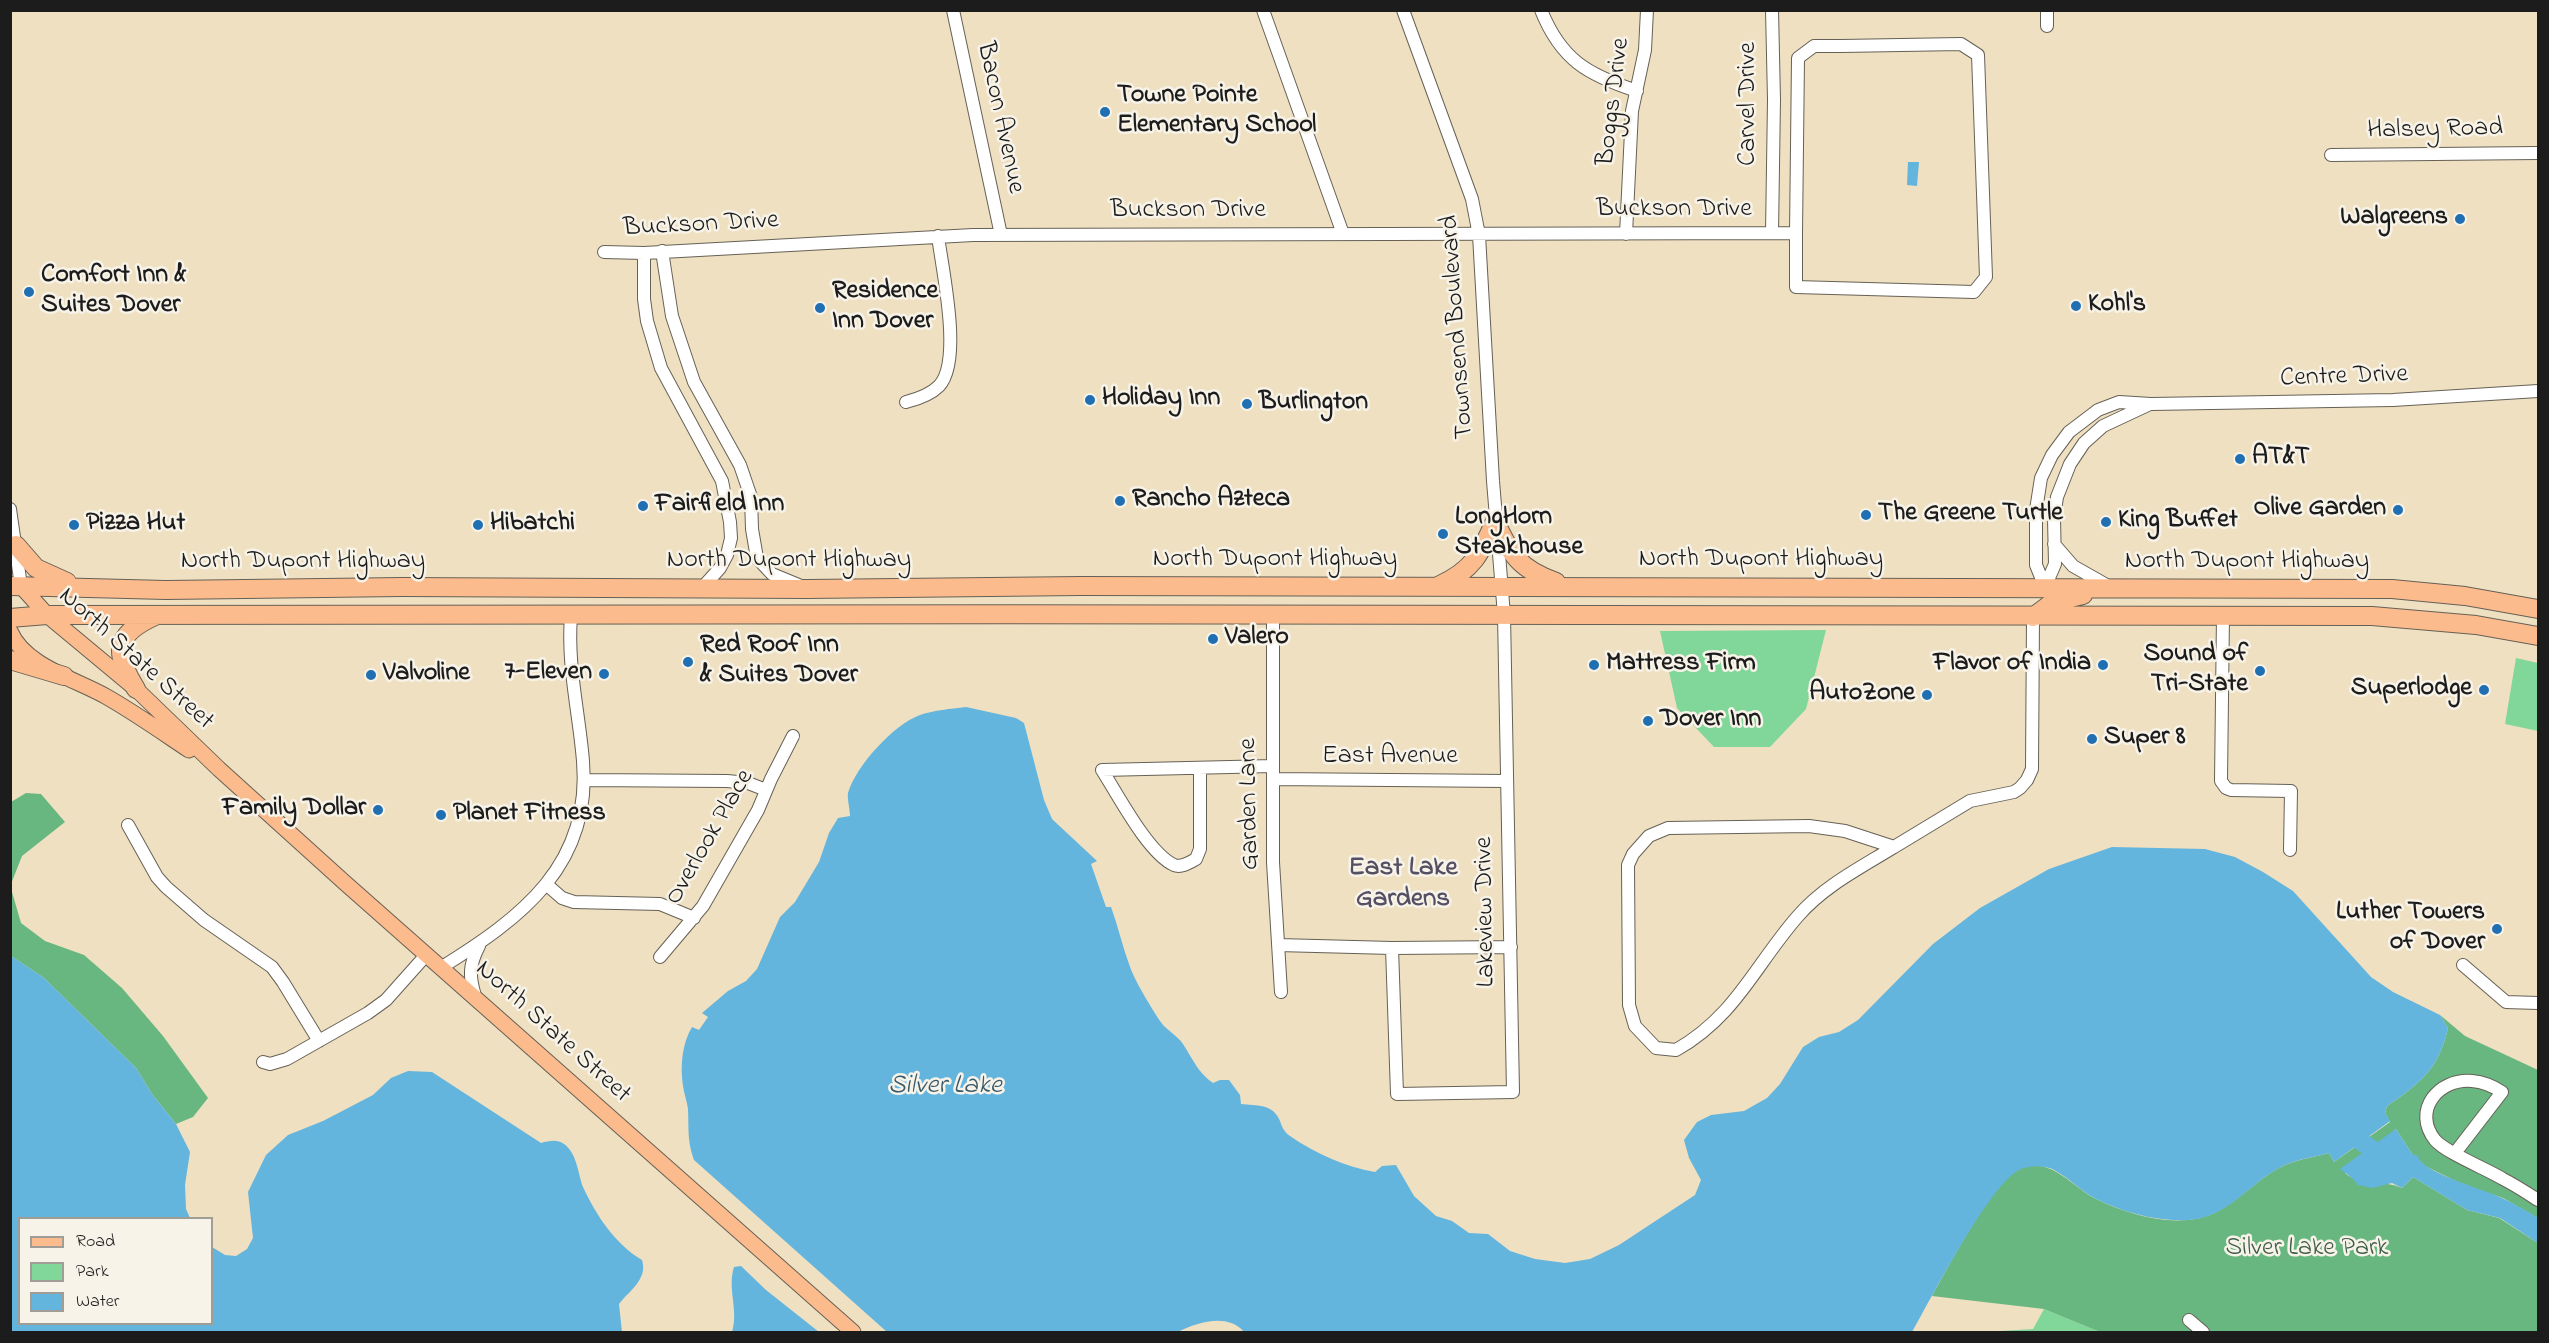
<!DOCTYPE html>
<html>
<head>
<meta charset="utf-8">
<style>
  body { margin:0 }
  #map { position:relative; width:2549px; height:1343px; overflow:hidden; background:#efe0c2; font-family:"Indie Flower",sans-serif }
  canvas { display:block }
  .frame { position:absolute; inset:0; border:12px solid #1c1c1c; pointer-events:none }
  .legend { position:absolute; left:18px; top:1217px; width:195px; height:108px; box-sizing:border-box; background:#f7f3e8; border:2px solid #9f9d96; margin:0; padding:8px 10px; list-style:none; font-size:18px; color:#1c1c1c }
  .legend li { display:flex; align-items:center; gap:12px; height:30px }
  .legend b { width:30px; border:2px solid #9f9d96 }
</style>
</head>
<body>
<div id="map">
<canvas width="2549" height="1343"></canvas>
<div class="frame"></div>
<ul class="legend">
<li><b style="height:8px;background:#fbbb8d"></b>Road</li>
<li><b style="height:16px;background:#81d699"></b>Park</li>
<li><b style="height:16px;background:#63b5de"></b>Water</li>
</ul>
</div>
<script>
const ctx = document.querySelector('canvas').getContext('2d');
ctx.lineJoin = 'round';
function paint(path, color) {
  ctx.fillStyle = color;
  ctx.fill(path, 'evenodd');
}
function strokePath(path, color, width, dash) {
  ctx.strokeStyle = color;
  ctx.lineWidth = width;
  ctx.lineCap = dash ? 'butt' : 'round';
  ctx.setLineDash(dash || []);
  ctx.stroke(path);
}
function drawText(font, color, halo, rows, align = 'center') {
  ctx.font = font + ' "Indie Flower",sans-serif';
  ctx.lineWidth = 5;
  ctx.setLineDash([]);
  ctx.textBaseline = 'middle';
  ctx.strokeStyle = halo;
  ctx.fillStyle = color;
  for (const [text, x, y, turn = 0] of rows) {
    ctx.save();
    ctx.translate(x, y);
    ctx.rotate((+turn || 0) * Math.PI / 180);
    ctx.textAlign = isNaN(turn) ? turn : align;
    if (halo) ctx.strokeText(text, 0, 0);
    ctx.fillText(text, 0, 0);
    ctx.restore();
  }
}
const green = new Path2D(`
  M1826,630L1806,709L1770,747H1714L1677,708L1660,631Z
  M2516,658L2538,663V731L2505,724Z
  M2044,1309L2100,1332H1983L2033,1329Z`);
const forest = new Path2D(`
  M26,793L41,794L65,822L22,856L11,884V802Z
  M10,885L21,923L45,941L84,955L122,988L163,1036L208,1098L193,1117L176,1124L152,1094L136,1068L44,978L11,956Z
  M2440,1015L2465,1036L2538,1070V1218L2503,1198L2464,1185L2425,1166L2412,1154L2396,1129L2345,1173C2359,1186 2385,1180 2402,1188L2413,1177L2467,1210L2499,1218L2538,1243V1332H2100L2044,1309L1932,1296C1948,1268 1992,1182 2019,1169C2050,1155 2072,1187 2096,1199C2123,1212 2157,1223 2188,1220C2229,1217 2250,1181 2285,1165C2299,1159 2315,1157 2329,1153L2334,1162L2390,1122L2385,1113L2387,1106C2421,1083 2439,1068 2448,1028Z`);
const water = new Path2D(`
  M1908,162H1919L1917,186L1907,185Z
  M966,707L1016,718L1024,723L1044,800L1052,819L1097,861L1091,864L1106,907H1111C1118,926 1122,945 1129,964C1134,980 1151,1007 1160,1021C1166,1030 1177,1035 1183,1044C1192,1058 1199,1074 1213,1083L1220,1080H1229L1240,1095L1241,1104C1256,1106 1273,1103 1280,1121C1282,1127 1284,1132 1290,1136C1314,1153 1346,1167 1375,1172L1382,1166L1396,1165L1414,1196L1436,1216L1452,1221L1469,1233L1488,1234L1510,1251L1535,1259L1565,1263L1590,1259L1619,1245L1695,1195L1701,1180L1689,1158L1684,1140L1697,1122L1711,1115L1744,1111L1767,1098L1780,1084L1803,1047L1819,1037L1839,1032L1858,1020L1933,944L1980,908L2049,869L2112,847L2205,849L2235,857L2263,872L2293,891L2371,977L2393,992L2440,1015L2448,1028C2439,1068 2421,1083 2387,1106L2385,1113L2390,1121L2334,1162L2329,1153C2315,1157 2298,1159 2285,1165C2250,1181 2229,1218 2188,1220C2157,1222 2123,1212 2096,1199C2081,1191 2069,1178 2054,1170C2045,1165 2029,1165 2019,1170C1989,1185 1931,1299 1912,1332H1244C1228,1313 1198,1322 1178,1332H887L694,1160C687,1139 689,1131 688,1109C687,1101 684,1094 683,1086C680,1066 682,1044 692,1027L699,1030L708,1017L702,1013L728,991L746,981L757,969L780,917L795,902L819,862L829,833L838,818L850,816C850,809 847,799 848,793C856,766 893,725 920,715C935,710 950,709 966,707Z
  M11,956L44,978L136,1068L152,1094L176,1124L190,1152L185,1185L186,1209L190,1218H20V1324H212V1247L225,1255L236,1256L247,1249L253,1238L248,1192L266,1155L288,1135L323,1121L373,1095L391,1078L408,1071L432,1072L541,1143C549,1141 557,1139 564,1144C577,1153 578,1174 583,1187C596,1215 615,1244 642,1260C648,1279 630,1290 619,1304L622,1332H11Z
  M2396,1129L2412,1154L2418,1156C2420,1172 2486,1190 2502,1198C2515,1204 2527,1211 2538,1218V1243L2500,1218L2467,1210L2413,1177L2402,1188L2392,1183L2372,1188L2358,1185C2353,1178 2347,1174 2340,1169Z
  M741,1266L766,1290L819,1332H732C739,1311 727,1289 734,1267Z`);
const river = new Path2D(`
  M2343,1129L2389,1161`);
const minor = new Path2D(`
  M953,10L1001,235
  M1263,10L1343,234
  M1541,10C1561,60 1588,75 1637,91
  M2047,10V26
  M2331,155L2538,153
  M1772,233L1774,100L1772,10
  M1626,234L1632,111L1645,50L1647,10
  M662,251L672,316L694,382L740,465L751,497L752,529L757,558L772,574L801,586
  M604,252L644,253L973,235L1796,233V287L1974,292L1986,277L1978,55L1961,44L1841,46H1814L1798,58L1796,233
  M644,253V299L647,321L661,368L722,481L730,522L731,538L727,555L720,568L702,588
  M906,402C918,399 930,395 939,386C963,361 942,269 938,236
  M10,509L21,586
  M2054,544L2073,566L2110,587
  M2045,587L2036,565V510L2041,478L2052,455L2069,432L2098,410L2119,402L2151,404L2393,400L2538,391
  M2045,587L2055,564L2054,518L2057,497L2070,464L2084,443L2103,426L2150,404
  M1273,615V862L1281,992
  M2223,615L2221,781L2226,788L2231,790L2291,791L2290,850
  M1102,770C1118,795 1148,853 1174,865C1181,868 1189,863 1196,859L1200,849V768
  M1102,770L1273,766
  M1273,779L1507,781
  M584,780L727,781L748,783L766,790
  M128,825L157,877L166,887L204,920L272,967L283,982L319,1041
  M1809,826L1845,831L1894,847C1860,868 1824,886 1798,916C1755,965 1736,1016 1676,1050L1656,1048L1635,1026L1629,1005L1628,865L1633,854L1649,836L1668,828Z
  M1894,847L1970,801L2014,792L2020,788L2027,780L2032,769L2033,617
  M546,884L562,898L574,902L660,904L694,918
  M1278,945L1392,948L1511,947
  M1392,948L1397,1094L1513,1092L1504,615L1493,481L1479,235L1472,199L1403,10
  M660,957L703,906L758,810L771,779L793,736
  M2463,965L2506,1002L2538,1003
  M442,967C521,918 592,865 583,761C579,712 567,666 571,616
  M475,996C469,976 469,965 479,946
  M263,1062L270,1064L287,1059L368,1013L386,1000L427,954
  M2455,1153L2502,1092C2493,1086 2483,1082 2472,1081C2438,1078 2412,1111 2435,1140C2446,1153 2487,1169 2503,1179C2515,1185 2527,1193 2538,1200
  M2189,1320L2203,1332`);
const major = new Path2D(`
  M21,586L47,615L136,689L219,769L344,882L853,1332
  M10,631C24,666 78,680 107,697C135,713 162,732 189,750`);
const highway = new Path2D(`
  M1495,521C1511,555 1519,569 1556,582
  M16,545L36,568L67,582
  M1440,585C1473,570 1481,553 1495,521
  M10,586L166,590L402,587L807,589L1081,586L2392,589L2465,596L2538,609
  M2033,617L2053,602L2083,595
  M10,618L47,615C822,614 1597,614 2372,616L2476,625L2538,636
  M10,660L64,676
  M136,689C114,653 113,635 155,616`);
const markers = [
  [1105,112,6,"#1f6fb2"],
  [2460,219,6,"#1f6fb2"],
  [29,292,6,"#1f6fb2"],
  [2076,306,6,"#1f6fb2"],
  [820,308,6,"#1f6fb2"],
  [1090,400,6,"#1f6fb2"],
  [1247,404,6,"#1f6fb2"],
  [2240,459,6,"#1f6fb2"],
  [1120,501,6,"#1f6fb2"],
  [643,506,6,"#1f6fb2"],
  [2398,510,6,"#1f6fb2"],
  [1866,515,6,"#1f6fb2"],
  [2106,522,6,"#1f6fb2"],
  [74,525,6,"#1f6fb2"],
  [478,525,6,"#1f6fb2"],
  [1443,534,6,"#1f6fb2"],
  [1213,639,6,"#1f6fb2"],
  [688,662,6,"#1f6fb2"],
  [1594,665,6,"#1f6fb2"],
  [2103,665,6,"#1f6fb2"],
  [2260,671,6,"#1f6fb2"],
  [604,674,6,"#1f6fb2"],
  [371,675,6,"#1f6fb2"],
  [2484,690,6,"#1f6fb2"],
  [1927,695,6,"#1f6fb2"],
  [1648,721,6,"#1f6fb2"],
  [2092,739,6,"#1f6fb2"],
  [378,810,6,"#1f6fb2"],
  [441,815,6,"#1f6fb2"],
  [2497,929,6,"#1f6fb2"]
];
const poiNames = [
  ["Towne Pointe",1117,97],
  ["Elementary School",1117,127],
  ["Walgreens",2448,219,"right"],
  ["Comfort Inn &",41,277],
  ["Suites Dover",41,307],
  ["Residence",832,293],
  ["Inn Dover",832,323],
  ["Kohl's",2088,306],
  ["Holiday Inn",1102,400],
  ["Burlington",1259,404],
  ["AT&T",2252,459],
  ["Rancho Azteca",1132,501],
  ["Fairfield Inn",655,506],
  ["Olive Garden",2386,510,"right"],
  ["The Greene Turtle",1878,515],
  ["LongHorn",1455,519],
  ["Steakhouse",1455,549],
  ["King Buffet",2118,522],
  ["Pizza Hut",86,525],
  ["Hibatchi",490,525],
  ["Valero",1225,639],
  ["Red Roof Inn",700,647],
  ["& Suites Dover",700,677],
  ["Sound of",2248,656,"right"],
  ["Tri-State",2248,686,"right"],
  ["Mattress Firm",1606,665],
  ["Flavor of India",2091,665,"right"],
  ["7-Eleven",592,674,"right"],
  ["Valvoline",383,675],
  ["Superlodge",2472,690,"right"],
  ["AutoZone",1915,695,"right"],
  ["Dover Inn",1660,721],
  ["Super 8",2104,739],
  ["Family Dollar",366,810,"right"],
  ["Planet Fitness",453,815],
  ["Luther Towers",2485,914,"right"],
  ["of Dover",2485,944,"right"]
];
const streetNames = [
  ["Boggs Drive",1615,102,-83],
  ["Carvel Drive",1750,104,-90],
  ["Bacon Avenue",999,118,78],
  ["Halsey Road",2435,131,-1],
  ["Buckson Drive",1674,211],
  ["Buckson Drive",1188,212],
  ["Buckson Drive",701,226,-3],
  ["Townsend Boulevard",1459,327,-94],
  ["Centre Drive",2344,378,-2],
  ["North Dupont Highway",1275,561],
  ["North Dupont Highway",1761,561],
  ["North Dupont Highway",789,562],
  ["North Dupont Highway",303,563],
  ["North Dupont Highway",2247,563],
  ["North State Street",135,660,42],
  ["East Avenue",1390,758],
  ["Garden Lane",1251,804,-91],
  ["Overlook Place",711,838,-60],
  ["Lakeview Drive",1487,912,-91],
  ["North State Street",552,1033,42]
];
const parkNames = [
  ["Silver Lake Park",2307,1250]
];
const neighbourhoodNames = [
  ["East Lake",1403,870],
  ["Gardens",1403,901]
];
const waterNames = [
  ["Silver Lake",945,1088]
];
paint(green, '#81d699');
paint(forest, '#68b781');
paint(water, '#63b5de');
strokePath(river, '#63b5de', 18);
strokePath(minor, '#666156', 14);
strokePath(major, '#666156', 17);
strokePath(highway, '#666156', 20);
strokePath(minor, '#fff', 12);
strokePath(major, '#fbbb8d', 15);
strokePath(highway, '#fbbb8d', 18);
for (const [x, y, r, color] of markers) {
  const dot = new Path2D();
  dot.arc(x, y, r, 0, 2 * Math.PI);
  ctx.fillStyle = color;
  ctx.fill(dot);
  strokePath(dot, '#f7f3e8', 2);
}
drawText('bold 26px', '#1c1c1c', '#f7f3e8', poiNames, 'left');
drawText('26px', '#1c1c1c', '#f7f3e8', streetNames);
drawText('26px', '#3f5d48', '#f7f3e8', parkNames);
drawText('bold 27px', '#544f63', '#f7f3e8', neighbourhoodNames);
drawText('italic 27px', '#38596a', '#f7f3e8', waterNames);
</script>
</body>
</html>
